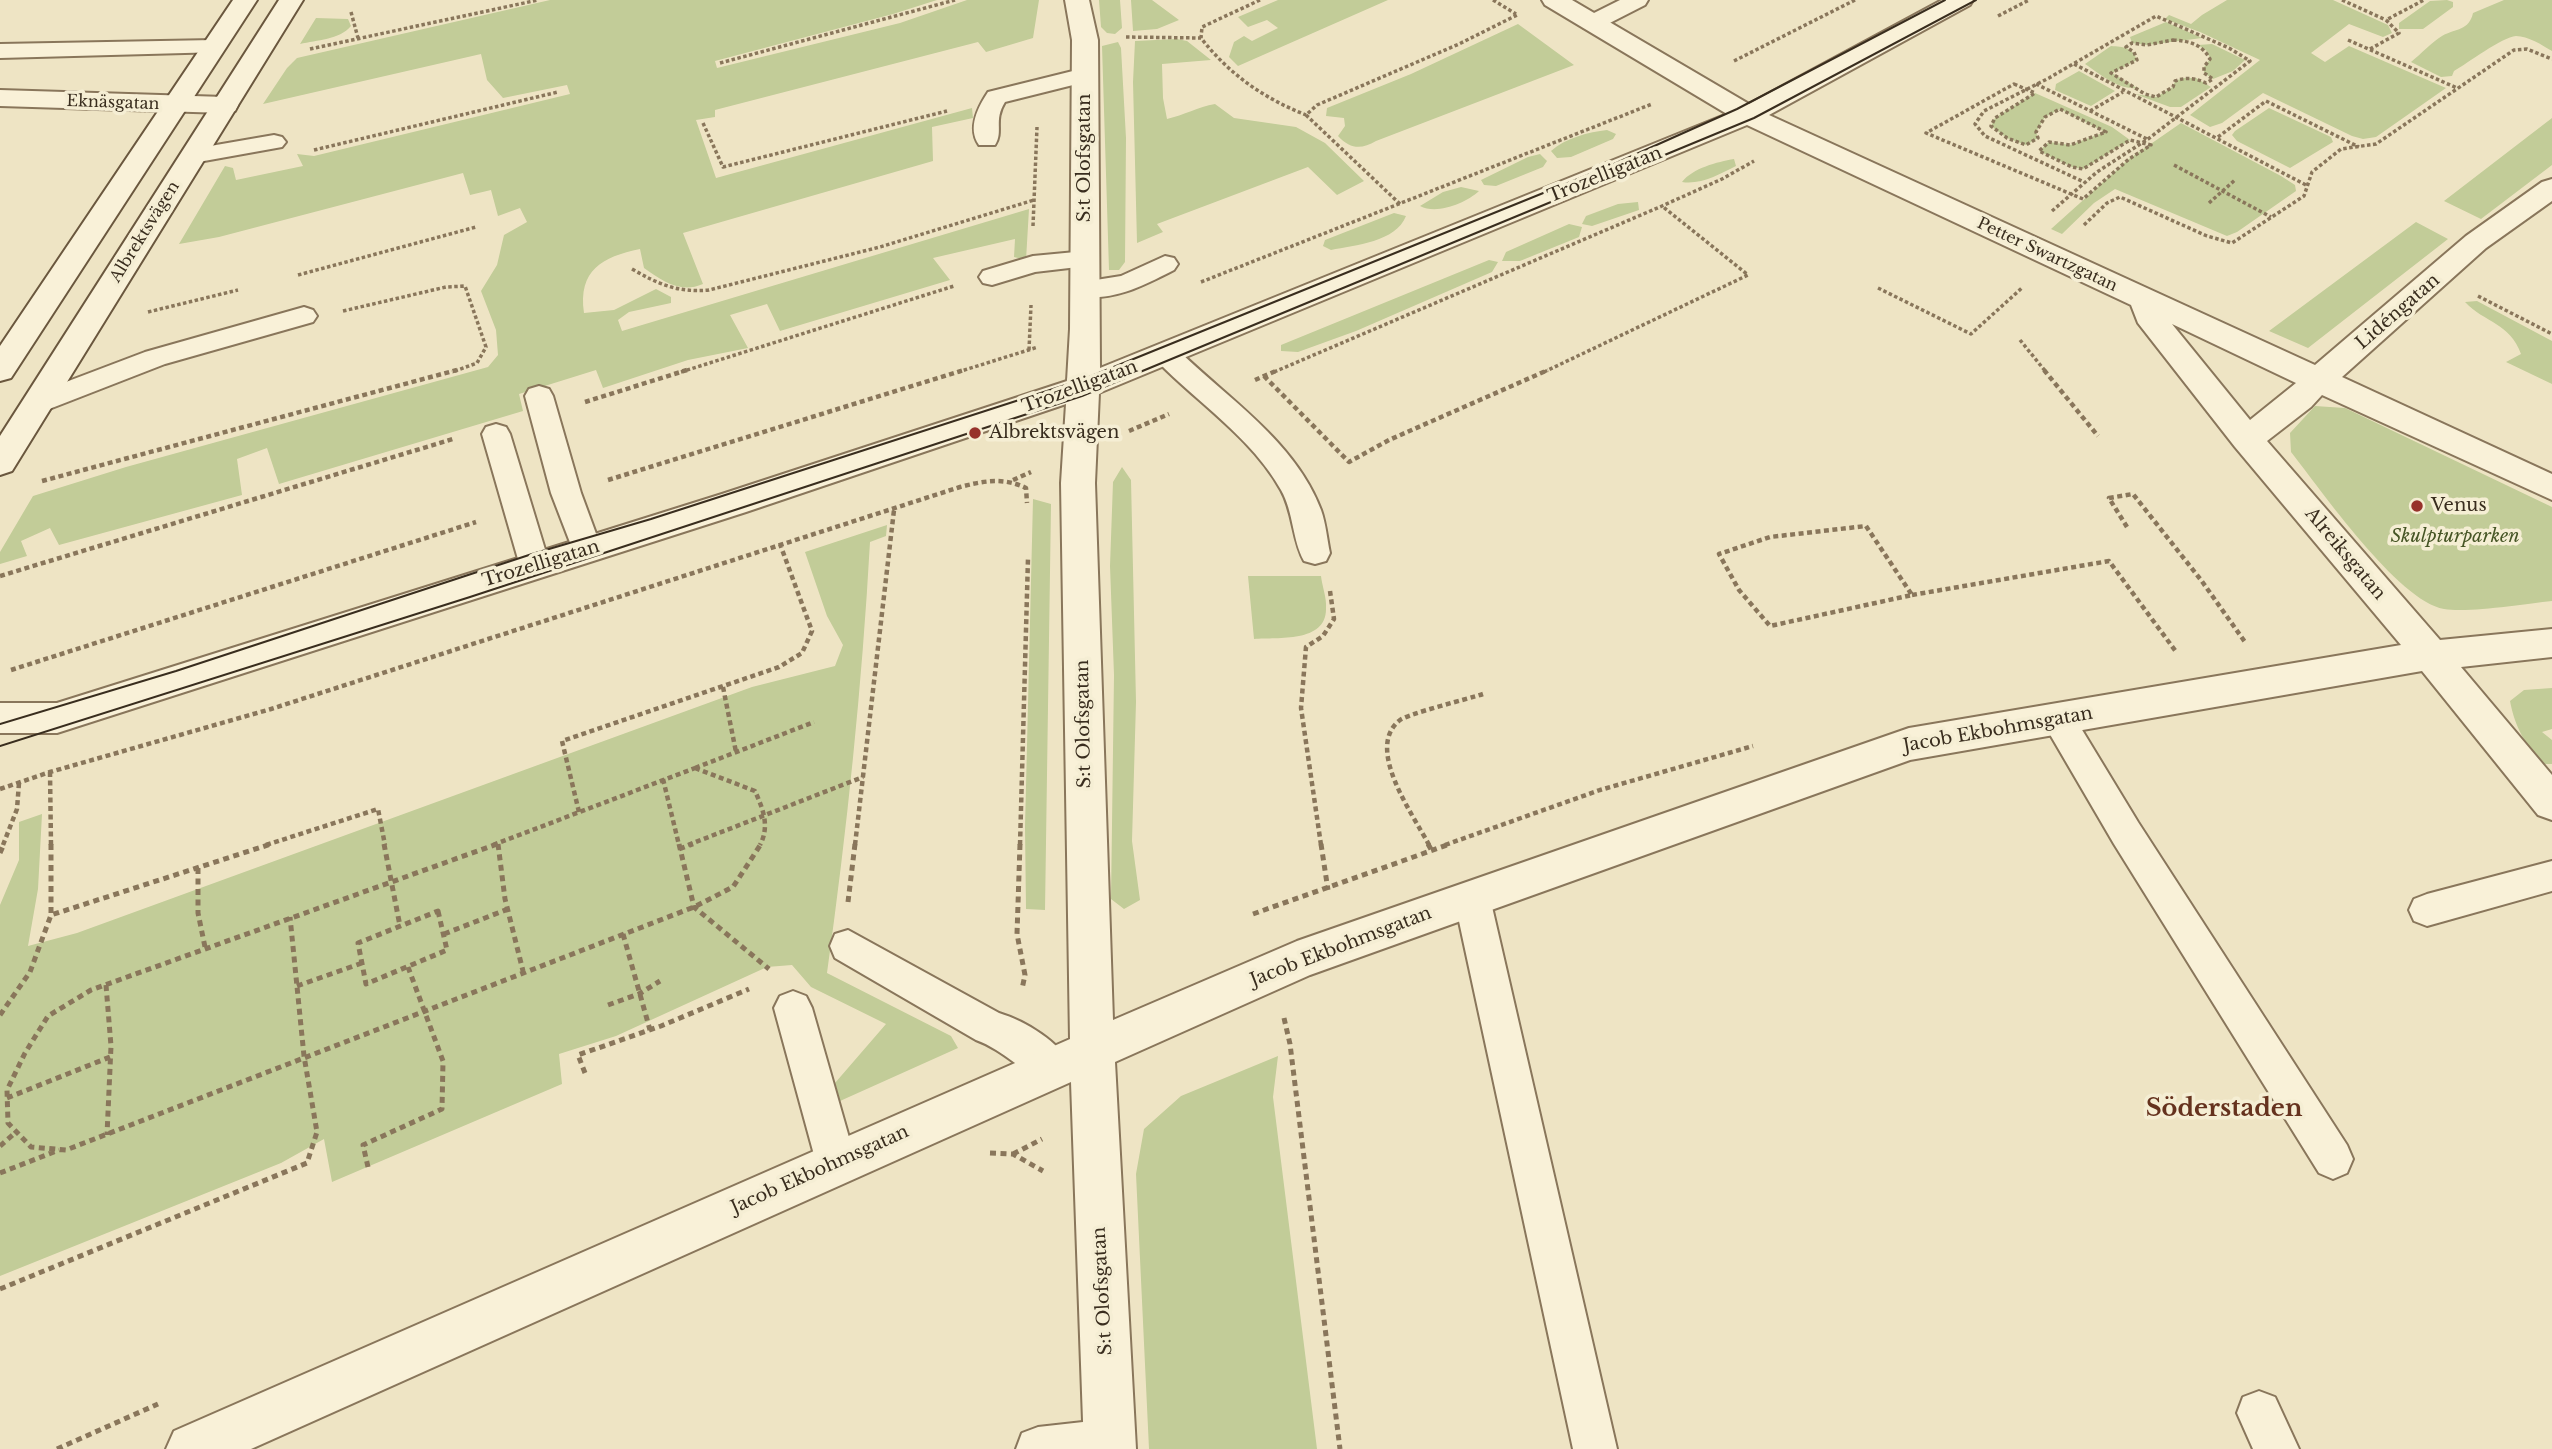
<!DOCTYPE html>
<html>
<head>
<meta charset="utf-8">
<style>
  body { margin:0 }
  canvas { display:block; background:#eee4c4 }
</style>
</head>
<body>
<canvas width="2552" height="1449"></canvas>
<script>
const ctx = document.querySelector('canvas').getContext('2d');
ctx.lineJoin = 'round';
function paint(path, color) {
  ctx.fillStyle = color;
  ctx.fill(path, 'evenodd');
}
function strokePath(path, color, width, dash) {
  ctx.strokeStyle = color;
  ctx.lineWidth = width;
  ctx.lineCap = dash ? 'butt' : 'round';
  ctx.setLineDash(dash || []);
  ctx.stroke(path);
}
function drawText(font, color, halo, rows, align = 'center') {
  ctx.font = font + ' "Libre Baskerville",serif';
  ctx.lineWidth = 7;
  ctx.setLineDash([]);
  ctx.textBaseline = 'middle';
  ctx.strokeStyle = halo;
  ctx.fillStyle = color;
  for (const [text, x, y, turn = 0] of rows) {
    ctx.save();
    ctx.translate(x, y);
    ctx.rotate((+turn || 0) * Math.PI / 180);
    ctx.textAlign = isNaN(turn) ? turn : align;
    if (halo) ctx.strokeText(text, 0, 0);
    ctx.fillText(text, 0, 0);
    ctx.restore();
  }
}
const green = new Path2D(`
  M550,0H937L893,14L715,61L717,68L900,23L967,0H1039L1033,38L986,52L978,42L715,110V117L696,120L716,178L972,108L973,118L932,127L933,161L683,233L703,284C680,294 663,281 644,268L640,249C602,257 578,270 584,313L614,310L656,289L671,297V303L629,312L618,320L622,331L1029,209L1026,260L1014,257L1015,239L933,258L950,280L780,331L767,304L730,315L748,348L688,360L603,388L596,370L519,394L523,411L279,484L267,448L237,459L242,495L59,545L50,528L21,541L27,556L0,564V552L33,496L126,467L488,367L498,355L496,330L481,291L497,265L504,235L527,222L520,208L498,216L491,190L470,195L463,173L219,237L179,244L225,166L233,168L236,180L303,166L297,154L314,156L570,94L567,85L503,98L487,80L481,54L263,104L287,68L297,58Z
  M1099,0H1120L1122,28L1115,34L1107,33L1101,27Z
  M1131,0H1152L1179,20L1157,29L1133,31Z
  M1278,0H1388L1238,66L1229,57L1234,42L1244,36L1252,41L1278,28L1267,20L1248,27L1238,17Z
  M2227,0H2333L2388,25L2392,33L2383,37L2349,24L2311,53L2325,62L2349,46L2446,88L2376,137L2363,139L2352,136L2263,93L2222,123L2210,127L2190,115L2260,60L2200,32L2165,19L2169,15L2191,24L2202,15Z
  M2447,0L2453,2V7L2423,29H2399V23L2430,1Z
  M2504,0H2552V51C2542,45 2528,36 2516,36C2502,37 2468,63 2454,71L2452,76L2441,77L2411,62C2421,54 2432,42 2442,36C2456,28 2469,31 2473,13Z
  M316,18L348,19L351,26C339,40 317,40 300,44Z
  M2166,22L2202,38L2147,45L2132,43L2130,37Z
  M1518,24L1574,65L1376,141C1362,149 1351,150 1338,136L1345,126L1344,118L1326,116L1327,108L1411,74Z
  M1177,39L1187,41L1211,60L1162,64L1163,98L1167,119C1184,115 1198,107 1215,104L1234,118L1296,127L1325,143L1364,181L1337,195L1308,167L1157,224L1163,232L1137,243L1133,82L1135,41Z
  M1118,42L1121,48L1126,138L1125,262L1119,270H1109L1102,46Z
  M2212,44L2245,60L2233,71L2213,79L2204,73V67L2210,59L2207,51L2198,45Z
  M2111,46C2124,47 2132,47 2137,60L2112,73L2137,88C2118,90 2100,74 2085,64Z
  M2079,71L2115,91L2091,106L2055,90L2056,84Z
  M2183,78H2196L2211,87L2181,107H2170L2135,94L2156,97L2173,87L2175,81Z
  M2035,93L2112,127L2130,140L2083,169L2072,167L2039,151L2049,142L2070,145L2105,132L2060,109L2045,117L2036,132L2038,138L2026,145L2007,138L1991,126L1995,118Z
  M2269,108L2331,137L2333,142L2290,168L2237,141L2232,135L2235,131Z
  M2552,118V165L2481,219L2444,201Z
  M2181,123L2281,176L2295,185L2296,191L2237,232L2227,236L2115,189L2094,203L2062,234L2051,229L2129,159Z
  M1607,130L1616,134L1613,139L1571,157L1557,158L1551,151C1565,138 1589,132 1607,130Z
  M1540,154L1547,161L1543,167L1496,186L1484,185L1481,180L1528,157Z
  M1734,159L1736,166C1720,174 1701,185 1682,182C1693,168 1717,162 1734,159Z
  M1461,187L1479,191C1466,203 1437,215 1420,206L1443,192Z
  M1638,202L1639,210L1592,226L1582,224L1586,216L1618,204Z
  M1394,213L1406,216C1396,242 1355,245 1331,250L1323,246L1325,240Z
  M2416,222L2448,239L2308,348L2269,331Z
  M1569,224L1582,227L1579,237L1520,261H1502L1506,252Z
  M1489,260L1498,262L1492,272L1356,331L1298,352L1281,351V345Z
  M2477,301L2552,341V384L2506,362L2521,354C2510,323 2485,323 2465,302Z
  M2315,406L2345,408L2552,507V601C2524,604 2469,613 2444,609C2398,601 2321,490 2291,452L2290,433Z
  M1122,467L1131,480L1136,702L1132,841L1140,900L1124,909L1111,899L1114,675L1110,566L1113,482Z
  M1033,499L1051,504L1045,910L1026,909L1025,827Z
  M887,525L886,536L870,542C862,686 847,830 827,973L951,1036L958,1048L840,1101L835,1083L886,1024L811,987L792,965L767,967L616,1036L559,1054L562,1084L332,1182L324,1139L281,1163L0,1276V905L19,860V822L42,814L38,889L28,946L77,933L752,687L835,666L843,645L827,616L805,552Z
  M1248,576H1321C1322,586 1327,598 1326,609C1326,643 1278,637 1254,639Z
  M2552,688V729L2542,732L2552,740V764H2545C2525,746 2515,727 2510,701L2524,690Z
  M1278,1056L1273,1097L1317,1449H1149L1136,1174L1144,1129L1181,1096Z`);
const pathFar2 = new Path2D(`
  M1260,0L1202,27L1201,38C1229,74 1263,98 1306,115
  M1493,0L1516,14
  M2342,0L2386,20
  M351,12L358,38
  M1998,16L2029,0
  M1126,37L1201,38
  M2173,40C2189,41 2202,44 2210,59L2204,67V73L2213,79L2206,83C2195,78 2186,77 2175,81L2173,87L2156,97L2145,94L2111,73L2137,60L2134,52L2126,47L2132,43L2147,45Z
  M2348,40L2457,88
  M310,49L538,0
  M2370,49L2399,33L2386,20L2424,0
  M1734,61L1855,0
  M720,63L955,0
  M2074,64L2306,185
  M2014,84L2035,93L1995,118L1991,126L2007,138L2026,145L2038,138L2036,132L2045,117L2060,109L2106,132L2070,145L2049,142L2039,151L2072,167L2083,169L2130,140L2151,145L2129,159L2083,199L1926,133Z
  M2036,84L2147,139
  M2090,111L2123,92
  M703,123L723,167L947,111
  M2218,137L2266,101L2359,147
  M314,150L558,92
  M2174,165L2271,217
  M2209,203L2235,180
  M1400,204L1306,115L1317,105L1459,44L1517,15
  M2052,211L2097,172L2148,139L2250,61L2229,48L2156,16L2049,78L1984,111L1975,124L1985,136L2084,182
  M2084,225L2107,203L2120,197L2207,236L2232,243L2304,196L2312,172L2341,149L2376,144L2514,50L2527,49L2552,59
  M1033,226L1037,127
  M632,269C658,284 678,293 709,290L880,247L1034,200
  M298,275L476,227
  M1201,282L1652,104
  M1878,288L1971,334L2023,287
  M2478,296L2552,334
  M343,311L446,287L465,286L486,347L477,363L452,372
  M148,312L238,290
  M2020,340L2046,372
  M1029,350L1031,305
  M681,372L954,286
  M958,372L1038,347
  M1274,372L1662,206L1722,179L1754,161
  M1544,372L1748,275L1662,206`);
const pathFar1 = new Path2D(`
  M2044,370L2098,436
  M1264,376L1349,462L1389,440L1548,370
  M1255,380L1278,370
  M585,402L687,370
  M1129,431L1169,414
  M608,480L964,370
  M1013,480L1031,472
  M42,481L457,370
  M1866,526L1912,595L1770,626L1739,590L1719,554L1770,537Z
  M2127,527L2109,498L2133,494L2201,580L2245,642
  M0,576L453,439
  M1912,595L2109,561L2177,653
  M11,670L476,522
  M723,687L736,752
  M695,768L755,791C763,809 770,826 760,845
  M695,768L814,722
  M50,772L51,845
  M663,779L679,845
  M0,789L50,772L271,709L960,487C983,481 1004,477 1026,488L1027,503
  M579,812L562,741L779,667L802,653L812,631L780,544
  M3,845L17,809L19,783
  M266,845L378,809L385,845
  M493,845L695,768
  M688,845L863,777
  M855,845L894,510
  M1020,845L1028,558
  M1321,845L1301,708L1306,647L1323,636L1334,619L1330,591
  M1429,845C1413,814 1364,748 1400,720C1410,713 1468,699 1483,694
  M1445,845L1600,790L1753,746`);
const path = new Path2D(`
  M51,844V915L271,844
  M384,844L400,926
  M497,844L91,990L48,1016L25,1053L7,1090L8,1123L31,1147L66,1150L694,907L733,887L761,844
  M498,844L505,899L523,971
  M679,844L694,907L769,969
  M1020,844L1017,934L1025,975L1022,989
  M1321,844L1328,890
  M1428,844L1432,851
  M679,849L693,844
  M0,853L4,844
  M198,868V913L205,947
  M848,902L855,844
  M438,911L447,950L366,984L358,943Z
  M1253,914L1450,844
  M444,934L508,909
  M623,934L650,1030
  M106,985L111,1046L107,1135
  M297,986L362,963
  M608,1005L639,994L660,981
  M0,1015L30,972L51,915
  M1284,1018L1290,1044L1340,1449
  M585,1073L578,1055L661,1026L749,989
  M7,1098L110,1057
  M0,1146L16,1132
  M990,1153L1013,1154L1043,1171
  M1013,1154L1042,1139
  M368,1167L363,1145L442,1109L443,1061L408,967
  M0,1173L59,1150
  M0,1289L307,1163L317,1132L304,1056L290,917
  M57,1449L158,1404`);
const service = new Path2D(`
  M1620,0H1648L1645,5L1600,28H1584L1581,23L1584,18Z
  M214,40L222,42L225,47L222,52L0,58V44Z
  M1085,68L1093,70L1096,75L1093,80L1005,102C993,121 1004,131 995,145H979C967,128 978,107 988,92Z
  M274,135L282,137L286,142L282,147L193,163L184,161L181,156L184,151L193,149Z
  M1086,251L1095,253L1099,259L1095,265L1035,272L992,285L983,283L979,277L983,271L1033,256Z
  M1165,256L1174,258L1178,264L1174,270C1146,284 1110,304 1077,295L1073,289L1077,283L1121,276Z
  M304,307L313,310L317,316L313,322L165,364L39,413L29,410L25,403L29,396L145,352Z
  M1167,346L1177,349C1227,398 1295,441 1321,510C1326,524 1327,539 1330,553L1326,561L1315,564L1304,561C1292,540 1294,513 1281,490C1252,438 1198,403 1157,361L1153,355L1157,349Z
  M539,386L549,389L553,396L581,493L602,550L598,558L587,561L576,558L551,493L525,396L529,389Z
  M496,424L506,427L510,434L550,566L546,574L535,577L524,574L520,566L482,434L486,427Z
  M2058,706L2070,710L2138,822L2347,1145L2353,1159L2347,1173L2333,1179L2319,1173L2114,844L2041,719L2046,710Z
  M2552,861V891L2427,926L2414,921L2409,910L2414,899L2427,894Z
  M1472,882L1485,887L1490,898L1617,1449H1573L1454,898L1459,887Z
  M848,930L999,1013C1025,1021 1061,1042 1071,1067L1066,1080L1052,1085C1024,1074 1004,1050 976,1040L835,958L830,946L835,934Z
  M793,991L806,996L812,1008L856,1162L850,1176L836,1182L822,1176L816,1162L774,1008L780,996Z
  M2259,1391L2275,1397L2299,1449H2253L2237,1413L2243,1397Z
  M1110,1419L1126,1425L1132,1441L1129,1449H1016L1022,1433L1038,1427Z`);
const minor = new Path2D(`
  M1065,0H1089L1098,40L1100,368L1727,114L1545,5L1542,0H1572L1749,104L1942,0H1973L1970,5L1769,115L2315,365L2466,236L2542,182L2552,179V201L2486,248L2342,377L2552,474V500L2322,395L2311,407L2267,441L2440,640L2552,629V657L2461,667L2552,775V820L2538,815L2422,671L1910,760L1310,975L1115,1062L1136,1449H1084L1071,1082L251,1449H166L174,1431L1070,1039L1061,483L1066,404L746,512L57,733H0V703H57L722,494L1067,381L1070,329L1072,40ZM1747,125L2131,305L2138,323L2235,447L2401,645L1909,728L1297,941L1113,1020L1095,483L1099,393ZM2172,324L2296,383L2250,420Z
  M0,90L225,97L235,99L238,105L235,111L225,113L0,106Z`);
const secondary = new Path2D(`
  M233,0H257L11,378L0,381V346Z
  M279,0H303L12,471L0,475V436Z`);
const tram = new Path2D(`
  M0,724L176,671L532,554L651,519L1084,379L1605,168L1737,109L1945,0
  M0,746L470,597L1082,396L1754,118L1976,0`);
const markers = [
  [975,433,7,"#97322b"],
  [2417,506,7,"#97322b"]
];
const farStreetnames = [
  ["Eknäsgatan",113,103,2],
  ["Albrektsvägen",145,232,-58],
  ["Petter Swartzgatan",2047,255,25]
];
const streetNames = [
  ["S:t Olofsgatan",1085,158,-90],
  ["Trozelligatan",1605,175,-22],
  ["Lidéngatan",2398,312,-41],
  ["Trozelligatan",1080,387,-20],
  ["Alreiksgatan",2345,554,50],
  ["Trozelligatan",541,564,-17],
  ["S:t Olofsgatan",1084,724,-91],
  ["Jacob Ekbohmsgatan",1998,730,-10],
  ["Jacob Ekbohmsgatan",1341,947,-21],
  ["Jacob Ekbohmsgatan",820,1170,-24],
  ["S:t Olofsgatan",1103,1291,-93]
];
const poiNames = [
  ["Albrektsvägen",989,433],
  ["Venus",2431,506]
];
const parkNames = [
  ["Skulpturparken",2455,537]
];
const districtNames = [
  ["Söderstaden",2224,1109]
];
paint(green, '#c2cc98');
strokePath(service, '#89765b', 4);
strokePath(minor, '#89765b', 4);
strokePath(secondary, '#6a573e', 4);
strokePath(pathFar2, '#89765b', 3.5, [3.5, 2.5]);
strokePath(pathFar1, '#89765b', 4.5, [5, 3.5]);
strokePath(path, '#89765b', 5, [6, 4.5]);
paint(service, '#f9f1d8');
paint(minor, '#f9f1d8');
paint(secondary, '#f9f1d8');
strokePath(tram, '#392d1e', 2);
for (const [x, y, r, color] of markers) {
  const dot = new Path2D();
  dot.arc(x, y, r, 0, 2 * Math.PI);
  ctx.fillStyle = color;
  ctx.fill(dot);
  strokePath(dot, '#f5eed4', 2.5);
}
drawText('16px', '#392d1e', '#f5eed4', farStreetnames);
drawText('18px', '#392d1e', '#f5eed4', streetNames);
drawText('18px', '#392d1e', '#f5eed4', poiNames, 'left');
drawText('italic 18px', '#465525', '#f5eed4', parkNames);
drawText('bold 24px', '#65321e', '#f5eed4', districtNames);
</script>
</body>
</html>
